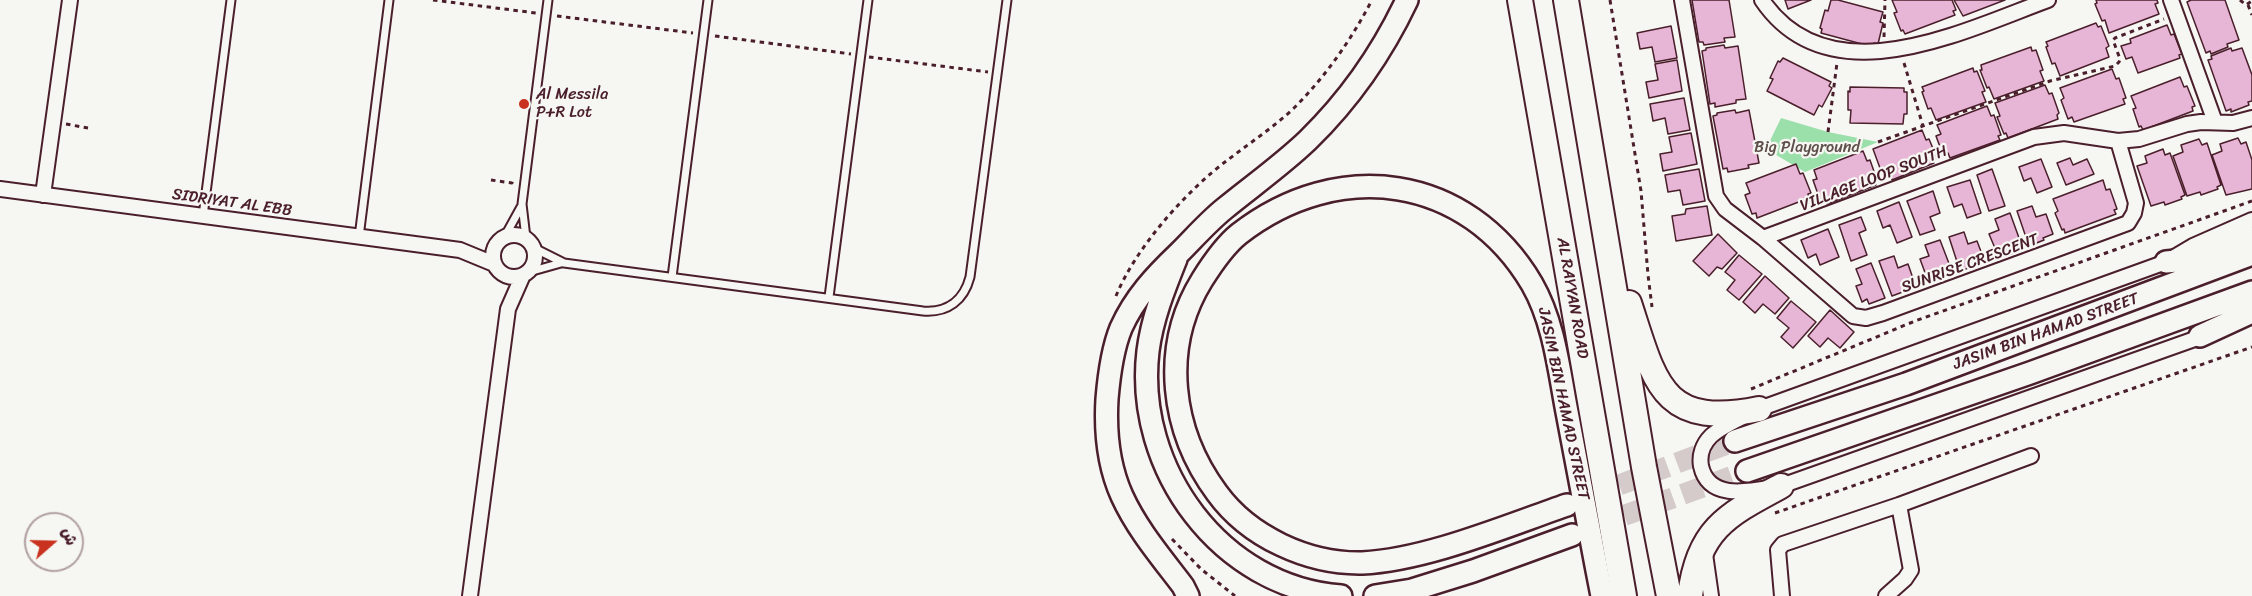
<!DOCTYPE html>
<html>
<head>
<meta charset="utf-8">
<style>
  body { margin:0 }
  #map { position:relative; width:2252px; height:596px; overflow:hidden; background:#f6f6f2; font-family:Sriracha,"Playpen Sans Arabic",sans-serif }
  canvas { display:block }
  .north { position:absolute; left:24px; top:512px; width:60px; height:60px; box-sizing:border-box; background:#f6f6f2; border:2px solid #b1a0a2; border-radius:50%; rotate:70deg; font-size:16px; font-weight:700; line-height:24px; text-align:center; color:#4a1f2b }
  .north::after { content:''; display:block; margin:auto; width:21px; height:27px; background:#c8321e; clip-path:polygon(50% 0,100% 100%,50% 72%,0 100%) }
</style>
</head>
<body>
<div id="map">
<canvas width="2252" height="596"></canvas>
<div class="north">ش</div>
</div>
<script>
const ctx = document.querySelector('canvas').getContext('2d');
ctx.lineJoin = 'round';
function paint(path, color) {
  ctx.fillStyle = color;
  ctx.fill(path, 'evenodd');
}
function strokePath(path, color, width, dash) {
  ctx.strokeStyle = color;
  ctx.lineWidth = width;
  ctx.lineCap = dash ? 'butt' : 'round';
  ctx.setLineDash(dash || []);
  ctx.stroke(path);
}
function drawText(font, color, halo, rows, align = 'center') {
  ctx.font = font + ' Sriracha,sans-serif';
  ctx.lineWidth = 4.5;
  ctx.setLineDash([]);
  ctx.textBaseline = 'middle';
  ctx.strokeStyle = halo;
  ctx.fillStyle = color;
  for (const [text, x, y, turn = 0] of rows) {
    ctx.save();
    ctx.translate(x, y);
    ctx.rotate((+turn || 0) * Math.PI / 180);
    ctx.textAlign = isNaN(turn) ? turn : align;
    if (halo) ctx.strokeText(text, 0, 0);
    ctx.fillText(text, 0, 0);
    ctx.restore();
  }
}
const green = new Path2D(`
  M1781,118L1828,132L1878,142L1805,172L1766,149Z`);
const building = new Path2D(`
  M1692,0H1729L1735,37L1724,38L1725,42L1704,45L1703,42H1699Z
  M1785,0H1811L1788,9Z
  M1831,0H1838L1883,12L1880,22L1883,23L1878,44L1874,43L1873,47L1821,33L1822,29L1820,28L1825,10L1828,11Z
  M1892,0H1952L1956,10L1953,11L1955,15L1905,34L1903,30L1901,31L1894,13L1897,12Z
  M1954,0H2005L1963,16Z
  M2096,0H2157L2158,3L2155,4L2159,14L2109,33L2105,20L2102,21L2095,4L2097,3Z
  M2191,0H2225L2239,40L2227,44L2228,47L2211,54L2210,51L2206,53L2187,2Z
  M2096,23L2098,27L2101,26L2109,46L2106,48L2109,57L2060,76L2055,63L2052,64L2046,47L2048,46L2046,42Z
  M2167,25L2171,35L2174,34L2182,54L2179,55L2180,58L2138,73L2132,57L2126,59L2121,46L2131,43L2130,39Z
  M1671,26L1677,58L1655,62L1652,47L1640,49L1637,33Z
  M1724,45L1725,48L1738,46L1746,99L1736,100V103L1715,107V103L1710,104L1702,51L1706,50V48Z
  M2031,47L2032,51L2036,50L2043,70L2040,71L2044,81L1994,99L1989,87L1987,88L1980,70H1982L1981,65Z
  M2231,48L2232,51L2242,48L2252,75V101L2248,102L2249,105L2231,112V109L2226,111L2208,60L2212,59L2211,56Z
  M1783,58L1831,82L1829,86L1832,88L1822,107L1819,105L1814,115L1767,91L1773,79L1770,78L1778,61L1780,62Z
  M1677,60L1682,91L1649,98L1646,82L1658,80L1655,64Z
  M1973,68L1974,72L1977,71L1985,91L1982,92L1986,102L1936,120L1931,108L1928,109L1922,92L1924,91L1922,87Z
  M2112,69L2116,79L2119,78L2126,98L2123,99L2125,104L2074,122L2072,117L2068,119L2061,100L2064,98L2060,88Z
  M2180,77L2184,87L2187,86L2195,106L2192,107L2193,111L2143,130L2141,126L2139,127L2133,109L2136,108L2131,96Z
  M2045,85L2049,94L2052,93L2059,113L2057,115L2058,119L2008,138L2006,133L2004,134L1997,117L2000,116L1995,103Z
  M1850,87L1904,88V92H1907V114H1904L1903,124L1850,123L1851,110H1848V91L1850,92Z
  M1684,98L1690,130L1668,134L1665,118L1653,121L1650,104Z
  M1987,106L1991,116L1994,115L2001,135L1998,136L2000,140L1950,158L1948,153L1943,155L1936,136L1941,134L1937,125Z
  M1735,110L1736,113L1749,110L1759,163L1748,165L1749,168L1728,172L1727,168L1723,169L1713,116L1717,115V113Z
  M1922,130L1926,140L1929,139L1937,158L1933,160L1934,163L1892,180L1891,177L1884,179L1873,149Z
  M1691,133L1697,164L1663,171L1660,154L1672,152L1669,137Z
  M2238,138L2241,144L2246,142L2252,160V189L2226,195L2212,155L2222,151L2220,144Z
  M2199,139L2202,145L2207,143L2221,185L2217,187L2218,189L2201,195L2200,192L2187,196L2173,156L2183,152L2181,145Z
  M2163,149L2165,155L2170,153L2185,195L2181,197L2182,199L2165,205L2164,202L2151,206L2137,166L2147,163L2145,156Z
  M1863,151L1867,161L1870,160L1877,180L1874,181L1876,185L1827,204L1825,198L1820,200L1813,180L1817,179L1814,170Z
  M2070,158L2073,165L2087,159L2094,174L2066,185L2057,163Z
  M2041,159L2052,187L2037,193L2031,178L2024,181L2019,167Z
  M1796,164L1800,174L1803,173L1811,193L1808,194L1809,198L1757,218L1756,213L1752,214L1745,195L1750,193L1746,183Z
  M1699,169L1705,201L1683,205L1680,190L1668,192L1665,175Z
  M1992,169L2005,206L1989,211L1977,175Z
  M1970,180L1981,213L1967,218L1962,204L1954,207L1947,187Z
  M2103,180L2106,190L2110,189L2117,209L2114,210L2116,214L2065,233L2064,229L2062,230L2055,213L2058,211L2053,199Z
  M1933,191L1940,213L1930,217L1935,230L1920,235L1907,201Z
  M1899,202L1912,237L1897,243L1890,225L1883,228L1877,211Z
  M1707,206L1712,235L1676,241L1672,216L1685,214L1686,209Z
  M2032,206L2036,217L2046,214L2053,234L2043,238L2044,240L2029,246L2017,211Z
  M2010,213L2023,249L2008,255L2006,250L1997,253L1989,234L1999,230L1995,219Z
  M1861,217L1866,230L1859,233L1867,255L1851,261L1839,225Z
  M1828,229L1839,257L1820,265L1816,254L1808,258L1801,240Z
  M1964,232L1968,244L1977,241L1985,262L1960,271L1949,237Z
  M1718,234L1737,253L1722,269L1717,267L1709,276L1693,261Z
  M1940,240L1953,274L1938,279L1936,274L1927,278L1920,259L1929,256L1925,245Z
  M1739,255L1762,274L1739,300L1727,290L1735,280L1725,272Z
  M1894,256L1898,268L1908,264L1916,287L1892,296L1879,261Z
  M1871,263L1885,298L1869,304L1867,299L1862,302L1856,286L1862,284L1856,269Z
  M1765,276L1789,298L1775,314L1763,304L1755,313L1743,302Z
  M1791,301L1816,322L1793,348L1781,337L1789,328L1777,318Z
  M1830,310L1854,332L1840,348L1828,338L1820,347L1808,336Z`);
const primaryTunnel = new Path2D(`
  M1590,496L1735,441
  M1595,526L1747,471`);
const path = new Path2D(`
  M433,0L536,13
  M1610,0L1641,191L1648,275L1652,307
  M2240,0L2246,5L2252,1
  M2248,5L2252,15
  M557,16L693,33
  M715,36L851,54
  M1884,37L1885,0
  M869,57L988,72
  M1904,63L1923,126
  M66,124L88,128
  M1828,132L1837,63
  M1878,142L2050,81L2115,66L2119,62L2120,59L2113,40L2115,38L2164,19
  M491,180L512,183L513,179
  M1116,296C1136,247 1187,190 1229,159C1251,142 1274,127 1294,108C1326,76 1351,40 1372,0
  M1751,389L1915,321L2252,201
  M1775,513L2252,347
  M1172,539L1201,569L1235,596`);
const lane = new Path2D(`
  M203,216L231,0
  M505,236L521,207
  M359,237L389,0
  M526,238L522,204L548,0
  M534,248L564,263L923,311C948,313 964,300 970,277L1007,0
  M529,272L561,263
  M672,277L708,0
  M829,297L868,0`);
const street = new Path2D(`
  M1682,0L1716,196L1725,209L1763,238L2034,137L2064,133L2118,141L2139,139L2187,124L2201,122L2233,123L2252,118
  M1762,0C1829,99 1963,31 2048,0
  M2171,0L2215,122
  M0,189L460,250L494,264
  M43,195L70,0
  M493 256a21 21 0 1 1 42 0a21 21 0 1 1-42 0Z
  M1763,238L1853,316L1866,318L1883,313L2128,223L2134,213L2136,203L2118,141
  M2206,335L1781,486C1754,490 1709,503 1701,466C1699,455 1703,444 1711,436C1724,424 1744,417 1759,409L2166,262L2193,246L2252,220
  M1705,554L1711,596
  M470,596L508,309L523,275
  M1782,596L1778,550L1783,544L1899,505L2031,456
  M1886,596L1905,579L1911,570L1899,505`);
const primary = new Path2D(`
  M1176,259C1164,289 1152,319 1148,351C1134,469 1221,587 1341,596
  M2166,262L2187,260L2252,238
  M2200,336L2252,312
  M1735,441L1906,384L2252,254
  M1747,471L2030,373L2252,292
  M1567,505C1506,526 1426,560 1362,563C1308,564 1249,537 1217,493C1171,431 1160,348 1202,280C1212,264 1224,246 1239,234C1338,157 1467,174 1532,284C1554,322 1559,370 1567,412C1579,474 1590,535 1602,596
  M1188,596L1183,586C1161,557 1137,529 1122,496C1108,465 1105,433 1107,399C1109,375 1112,350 1121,328C1135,297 1155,276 1179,253C1194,238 1208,222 1224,209C1252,186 1282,165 1308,140C1350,99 1382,53 1407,0
  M1375,596L1412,590L1473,571L1572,535`);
const highway = new Path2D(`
  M1520,0L1624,596
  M1566,0L1644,467L1669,596
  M1629,303C1655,382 1661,429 1759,409
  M1690,596C1698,529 1727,515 1781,486`);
const markers = [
  [524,104,6,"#c8321e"]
];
const poiNames = [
  ["Al Messila",536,95],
  ["P+R Lot",536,113]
];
const parkNames = [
  ["Big Playground",1807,148]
];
const streetNames = [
  ["VILLAGE LOOP SOUTH",1874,179,-21],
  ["SIDRIYAT AL EBB",232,203,8],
  ["SUNRISE CRESCENT",1970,264,-20],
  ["AL RAYYAN ROAD",1572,298,80],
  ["JASIM BIN HAMAD STREET",2046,332,-20],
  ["JASIM BIN HAMAD STREET",1563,404,78]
];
paint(green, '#9bdfab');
paint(building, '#e7b6d6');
strokePath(building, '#4a1f2b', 1.5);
strokePath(primaryTunnel, '#d4cbca', 21, [21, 10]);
strokePath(lane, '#4a1f2b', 11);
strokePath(street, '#4a1f2b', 18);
strokePath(primary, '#4a1f2b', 26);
strokePath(highway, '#4a1f2b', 28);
strokePath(path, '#4a1f2b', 3, [4.5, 4.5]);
strokePath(lane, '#f6f6f2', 7);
strokePath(street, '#f6f6f2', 14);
strokePath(primary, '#f6f6f2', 21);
strokePath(highway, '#f6f6f2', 24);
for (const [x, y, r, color] of markers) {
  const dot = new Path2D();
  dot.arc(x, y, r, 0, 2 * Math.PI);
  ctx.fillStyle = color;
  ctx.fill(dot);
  strokePath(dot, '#f6f6f2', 2);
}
drawText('16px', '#4a1f2b', '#f6f6f2', poiNames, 'left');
drawText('16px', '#5e4f4b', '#f6f6f2', parkNames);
drawText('16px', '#4a1f2b', '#f6f6f2', streetNames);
</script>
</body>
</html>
